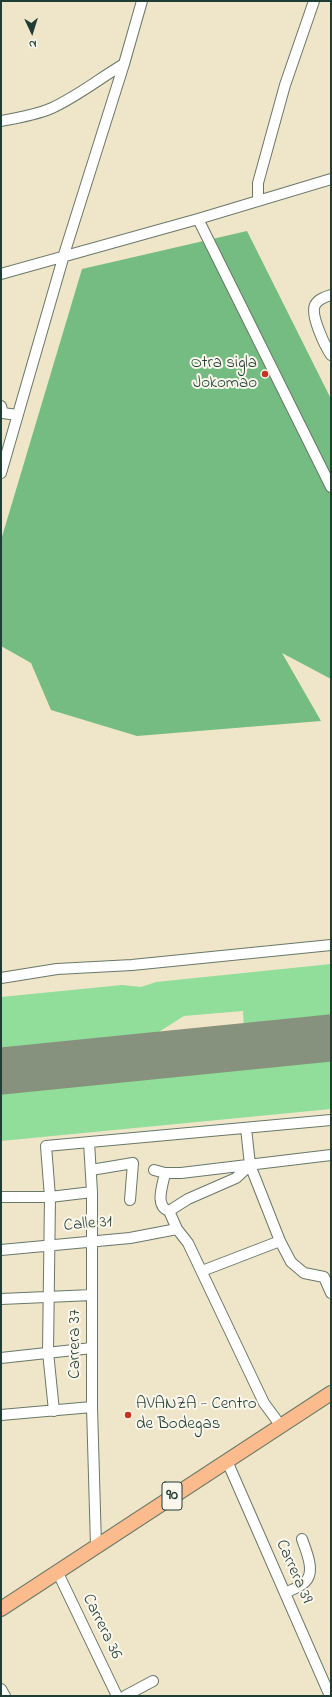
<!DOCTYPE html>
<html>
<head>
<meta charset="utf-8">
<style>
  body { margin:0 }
  #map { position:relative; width:332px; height:1697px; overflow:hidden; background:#efe6c9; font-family:"Indie Flower",sans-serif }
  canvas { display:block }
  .frame { position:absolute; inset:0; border:2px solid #1f3d34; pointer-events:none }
  .north { position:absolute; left:12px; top:12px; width:40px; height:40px; -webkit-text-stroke:3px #fbf7ec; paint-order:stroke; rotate:176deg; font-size:11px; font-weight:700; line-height:16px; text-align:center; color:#1f3d34 }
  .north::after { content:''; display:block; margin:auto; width:14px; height:18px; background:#1f3d34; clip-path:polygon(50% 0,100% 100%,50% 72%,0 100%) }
</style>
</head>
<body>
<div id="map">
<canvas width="332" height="1697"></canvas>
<div class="frame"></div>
<div class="north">N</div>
</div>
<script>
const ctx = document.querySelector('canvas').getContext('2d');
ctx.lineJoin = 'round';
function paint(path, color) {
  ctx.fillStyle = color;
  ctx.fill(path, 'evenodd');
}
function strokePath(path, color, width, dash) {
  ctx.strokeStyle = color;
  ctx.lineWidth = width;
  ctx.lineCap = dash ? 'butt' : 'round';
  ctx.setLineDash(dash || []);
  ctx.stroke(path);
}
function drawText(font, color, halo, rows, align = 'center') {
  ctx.font = font + ' "Indie Flower",sans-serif';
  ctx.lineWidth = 4;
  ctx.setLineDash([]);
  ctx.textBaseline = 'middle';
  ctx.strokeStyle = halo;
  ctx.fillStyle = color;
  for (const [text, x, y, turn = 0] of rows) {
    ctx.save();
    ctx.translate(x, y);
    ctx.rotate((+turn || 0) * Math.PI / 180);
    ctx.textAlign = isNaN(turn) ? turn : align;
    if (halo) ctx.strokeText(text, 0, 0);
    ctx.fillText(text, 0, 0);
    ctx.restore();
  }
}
const green = new Path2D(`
  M331,964V1023L244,1030L243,1011L184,1016L143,1042L1,1056V997L122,985L141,987L156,982Z
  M331,1055V1109L1,1141V1088Z`);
const forest = new Path2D(`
  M247,231L331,399V679L282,653L321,721L137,736L51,710L31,663L1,646V540L82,269Z`);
const runway = new Path2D(`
  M1,1071L331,1038`);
const minor = new Path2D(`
  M1,121C18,118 36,115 52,108C78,96 100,78 124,64
  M258,200V183L285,85L314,1
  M198,219L331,487
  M1,274L198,219L331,179
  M331,295C325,297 318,299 315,305C310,315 325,346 331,355
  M1,406L3,413L17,415
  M1,473L66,248L124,64L142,1
  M1,978L57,969L132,965L331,945
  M246,1128L250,1165L280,1241L291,1262L304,1273L324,1277L331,1293
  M89,1142L92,1192V1407L96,1546
  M91,1170L133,1163L130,1200
  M154,1170L165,1173H181L331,1155
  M165,1173C163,1185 154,1206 169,1211
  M1,1197H50L92,1192
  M169,1211L177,1229L188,1243L264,1403L281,1426
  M169,1211L188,1199L236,1178L250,1165
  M1,1250L130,1238L177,1229
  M202,1271L280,1241
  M1,1299L92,1295
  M1,1358L92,1348
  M54,1411L48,1352L50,1197L46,1146L331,1120
  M1,1415L92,1407
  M227,1461L330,1696
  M57,1571L117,1696
  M285,1593C291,1590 300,1587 305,1582C316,1572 306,1551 302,1539
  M1,1689L5,1696
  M125,1696L153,1681`);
const highway = new Path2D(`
  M1,1609L331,1393`);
const markers = [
  [265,374,4,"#c8321e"],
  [128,1415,4,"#c8321e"]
];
const shields = [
  [172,1496,20]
];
const shieldNames = [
  ["90",172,1496]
];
const poiNames = [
  ["Otra sigla",257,364],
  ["Jokomao",257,384],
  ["AVANZA - Centro",136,1405,"left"],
  ["de Bodegas",136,1425,"left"]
];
const streetNames = [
  ["Calle 31",88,1225,-5],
  ["Carrera 37",76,1344,-90],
  ["Carrera 39",293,1572,66],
  ["Carrera 36",101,1627,64]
];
paint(green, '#91dd9a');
paint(forest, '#74bc82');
strokePath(runway, '#87927e', 47);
strokePath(minor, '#687868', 12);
strokePath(highway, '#687868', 16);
strokePath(minor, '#fff', 10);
strokePath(highway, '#fbbb8d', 14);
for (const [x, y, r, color] of markers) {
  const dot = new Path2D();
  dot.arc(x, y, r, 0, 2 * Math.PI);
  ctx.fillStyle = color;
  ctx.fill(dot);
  strokePath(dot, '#fbf7ec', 1.5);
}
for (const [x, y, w] of shields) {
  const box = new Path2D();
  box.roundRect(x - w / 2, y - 14, w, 28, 3);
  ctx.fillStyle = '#fbf7ec';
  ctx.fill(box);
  strokePath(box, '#1f3d34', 1);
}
drawText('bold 16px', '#1f3d34', null, shieldNames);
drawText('17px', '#1f3d34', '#fbf7ec', poiNames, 'right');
drawText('17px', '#1f3d34', '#fbf7ec', streetNames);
</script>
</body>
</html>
